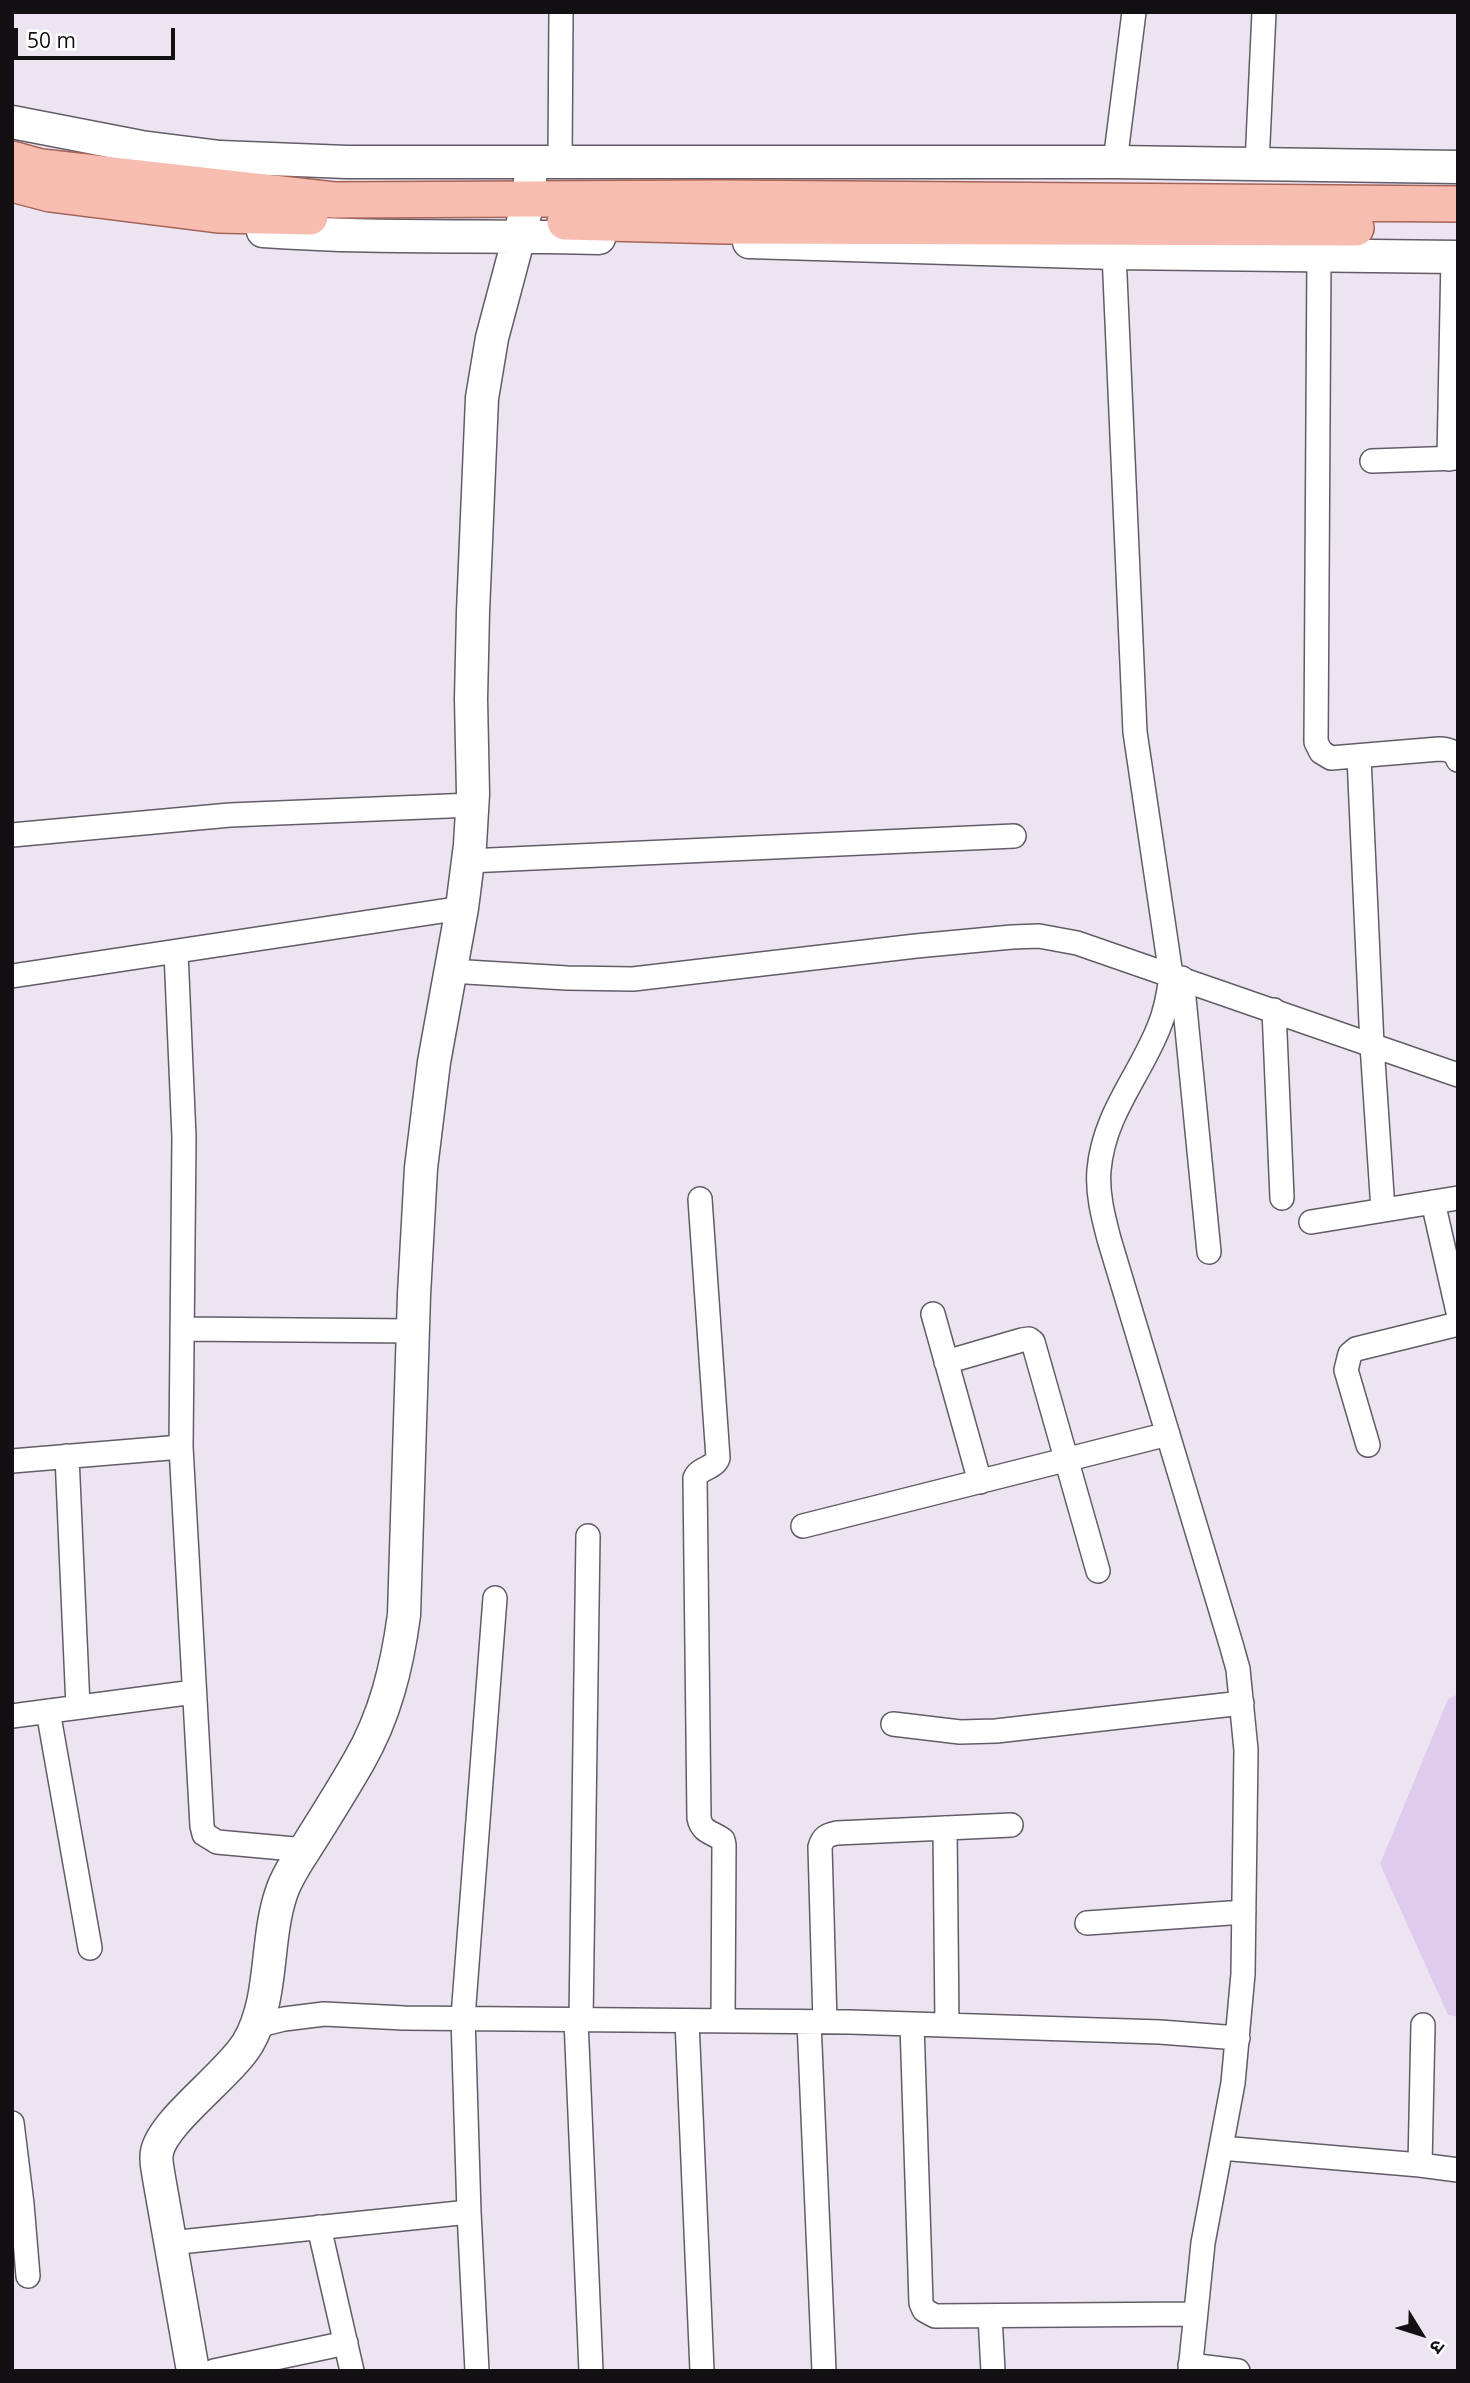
<!DOCTYPE html>
<html>
<head>
<meta charset="utf-8">
<style>
  body { margin:0 }
  #map { position:relative; width:1470px; height:2383px; overflow:hidden; background:#ece5f1; font-family:"Open Sans","Noto Sans Devanagari",sans-serif }
  canvas { display:block }
  .frame { position:absolute; inset:0; border:14px solid #131014; pointer-events:none }
  .north { position:absolute; left:1386px; top:2299px; width:70px; height:70px; -webkit-text-stroke:5px #fff; paint-order:stroke; rotate:128deg; font-size:19px; font-weight:700; line-height:28px; text-align:center; color:#131014 }
  .north::after { content:''; display:block; margin:auto; width:24px; height:32px; background:#131014; clip-path:polygon(50% 0,100% 100%,50% 72%,0 100%) }
  .scale { position:absolute; left:14px; top:28px; width:161px; height:32px; box-sizing:border-box; border:4px solid #131014; border-top:0; padding-left:9px; font-size:21px; line-height:24px; white-space:nowrap; color:#131014; -webkit-text-stroke:5px #fff; paint-order:stroke }
</style>
</head>
<body>
<div id="map">
<canvas width="1470" height="2383"></canvas>
<div class="frame"></div>
<div class="north">उ</div>
<div class="scale">50 m</div>
</div>
<script>
const ctx = document.querySelector('canvas').getContext('2d');
ctx.lineJoin = 'round';
function paint(path, color) {
  ctx.fillStyle = color;
  ctx.fill(path, 'evenodd');
}
function strokePath(path, color, width, dash) {
  ctx.strokeStyle = color;
  ctx.lineWidth = width;
  ctx.lineCap = dash ? 'butt' : 'round';
  ctx.setLineDash(dash || []);
  ctx.stroke(path);
}
const green = new Path2D(`
  M1458,1694V2017L1448,2015L1380,1864L1448,1699Z`);
const street = new Path2D(`
  M560,162L561,12
  M1115,162L1134,12
  M1257,164L1264,12
  M1114,253L1135,732L1171,975C1169,993 1166,1010 1159,1027C1139,1077 1104,1114 1099,1170C1097,1193 1103,1216 1109,1239L1231,1644L1238,1669L1246,1750L1243,1974L1233,2083L1203,2243L1190,2371
  M1319,255L1316,742L1321,752L1331,758L1439,749C1448,749 1455,751 1458,760
  M1449,459L1453,257
  M1372,461L1458,458
  M1359,757L1372,1045L1383,1210
  M12,835L230,815L472,805
  M468,861L1014,836
  M176,952L184,1137L181,1447L202,1826L204,1834L217,1842L305,1850
  M450,971L567,978L633,979L916,946L1012,937L1039,936L1077,943L1458,1075
  M12,976L462,908
  M1182,978L1209,1252
  M1274,1010L1282,1198
  M700,1199L718,1458C714,1469 700,1467 695,1478L699,1818C702,1833 713,1832 723,1840L724,1845L723,2021
  M1433,1202L1458,1312
  M1311,1222L1458,1198
  M933,1314L980,1482
  M182,1329L413,1331
  M946,1362L1022,1340L1029,1339L1033,1342L1098,1571
  M1368,1445L1346,1370L1350,1354L1356,1349L1458,1324
  M67,1456L78,1707
  M12,1461L181,1447
  M803,1526L1168,1434
  M48,1711L90,1948
  M12,1716L194,1692
  M893,1724L960,1732L996,1731L1242,1703
  M945,1828L947,2025
  M1087,1923L1244,1912
  M576,2020L591,2371
  M581,2020L588,1536
  M687,2021L702,2371
  M809,2022L824,2371
  M825,2022L820,1847C823,1837 827,1835 837,1833L1011,1825
  M912,2024L921,2303L924,2310L935,2316L1195,2314
  M256,2026L284,2019L324,2014L404,2018L850,2022L1160,2032L1238,2038
  M12,2123L22,2204L28,2276
  M1221,2148L1420,2165L1458,2170
  M1420,2165L1423,2025
  M319,2227L352,2371
  M170,2243L469,2212
  M990,2316L993,2371
  M1190,2365L1238,2371
  M214,2371L346,2343
  M477,2371L469,2212L463,2017L495,1598`);
const secondary = new Path2D(`
  M12,122L141,147L220,157L347,162H1115L1458,167
  M263,231C375,239 487,235 599,238
  M749,242L1114,253L1458,257
  M193,2371L159,2178C158,2170 155,2161 157,2152C163,2121 229,2075 248,2043C274,1998 265,1942 281,1894C287,1875 299,1859 309,1843C326,1816 343,1789 359,1761C385,1716 397,1667 404,1615L414,1295L421,1168L434,1062L462,908L470,845L473,794L471,699L473,612L482,398L492,338L529,199L531,162`);
const primary = new Path2D(`
  M12,159L41,167L334,200L721,198L1458,204
  M12,184L50,194L218,215L310,217
  M565,222L725,226L1356,228`);
paint(green, '#dfcbed');
strokePath(street, '#625c66', 26);
strokePath(secondary, '#625c66', 35);
strokePath(primary, '#a56458', 38);
strokePath(street, '#fff', 23);
strokePath(secondary, '#fff', 32);
strokePath(primary, '#f8bdb1', 35);
</script>
</body>
</html>
